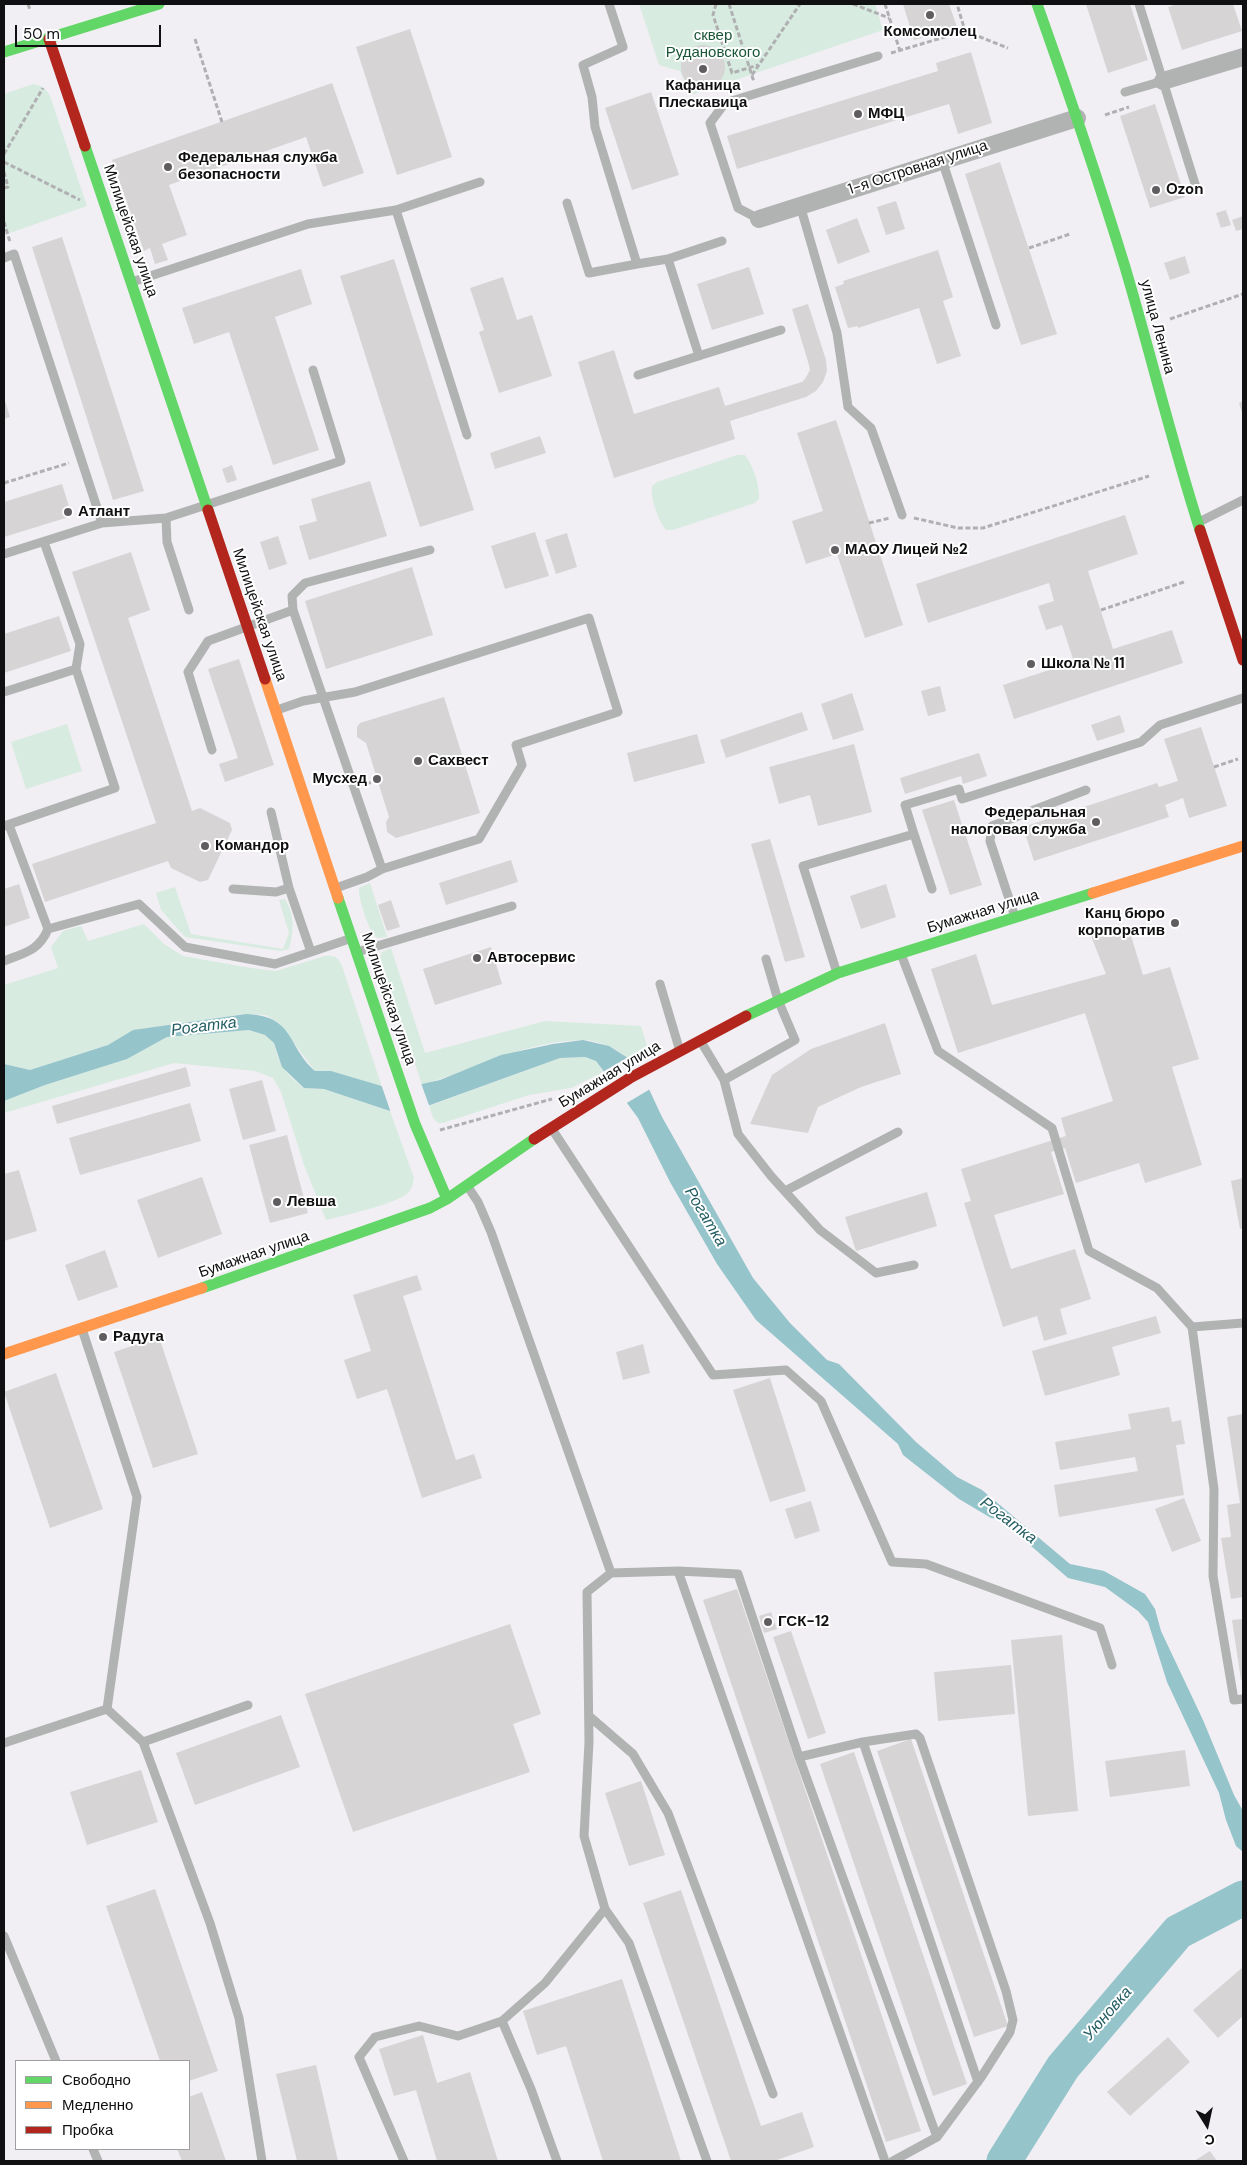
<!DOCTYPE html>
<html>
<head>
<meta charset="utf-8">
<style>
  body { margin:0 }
  #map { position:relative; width:1247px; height:2165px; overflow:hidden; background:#f1eff3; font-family:"DM Sans",sans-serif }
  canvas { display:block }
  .frame { position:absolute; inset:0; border:5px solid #100f11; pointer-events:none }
  .legend { position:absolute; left:15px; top:2060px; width:175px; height:90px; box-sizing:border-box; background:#fff; border:1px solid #9f9fa0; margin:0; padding:6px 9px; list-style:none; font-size:15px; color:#100f11 }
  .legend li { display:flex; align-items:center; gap:10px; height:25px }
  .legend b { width:25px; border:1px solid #9f9fa0 }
  .north { position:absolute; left:1182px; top:2100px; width:50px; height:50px; -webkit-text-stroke:4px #fff; paint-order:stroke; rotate:170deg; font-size:14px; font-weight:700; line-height:20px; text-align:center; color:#100f11 }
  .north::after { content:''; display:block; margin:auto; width:18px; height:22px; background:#100f11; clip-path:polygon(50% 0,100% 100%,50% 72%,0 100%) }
  .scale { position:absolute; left:15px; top:25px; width:146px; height:22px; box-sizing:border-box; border:2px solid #100f11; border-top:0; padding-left:6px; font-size:15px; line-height:18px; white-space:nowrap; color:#100f11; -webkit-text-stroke:4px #fff; paint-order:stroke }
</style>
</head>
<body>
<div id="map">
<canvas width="1247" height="2165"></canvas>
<div class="frame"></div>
<ul class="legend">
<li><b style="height:6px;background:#63d668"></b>Свободно</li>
<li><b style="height:6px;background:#ff974d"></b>Медленно</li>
<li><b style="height:6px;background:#b3261e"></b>Пробка</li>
</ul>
<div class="north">С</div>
<div class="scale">50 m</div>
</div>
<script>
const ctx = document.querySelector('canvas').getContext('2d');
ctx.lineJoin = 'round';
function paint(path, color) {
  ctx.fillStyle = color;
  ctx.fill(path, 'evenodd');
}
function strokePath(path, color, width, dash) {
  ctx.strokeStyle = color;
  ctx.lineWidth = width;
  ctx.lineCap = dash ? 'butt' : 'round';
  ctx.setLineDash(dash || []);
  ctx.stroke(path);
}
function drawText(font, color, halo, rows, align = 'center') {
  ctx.font = font + ' "DM Sans",sans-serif';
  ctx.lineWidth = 4;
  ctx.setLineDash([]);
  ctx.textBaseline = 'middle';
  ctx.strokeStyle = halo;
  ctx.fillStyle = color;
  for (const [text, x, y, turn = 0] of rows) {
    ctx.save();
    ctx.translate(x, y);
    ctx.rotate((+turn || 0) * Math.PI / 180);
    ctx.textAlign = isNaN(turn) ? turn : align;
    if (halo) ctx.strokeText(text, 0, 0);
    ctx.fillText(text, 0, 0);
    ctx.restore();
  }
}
const green = new Path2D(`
  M639,4H875L883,30L691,95L680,71L659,65Z
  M33,84C41,85 46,88 50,96L87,206L4,235V94Z
  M737,455H745C753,465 760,486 759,499L755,503L673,530H666C658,520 650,498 652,486L657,482Z
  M67,724L82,771L26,789L11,742Z
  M370,883L387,937L377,938C369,933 358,898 359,888Z
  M175,887L191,934L283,949L289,933L279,900L285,899C295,916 294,930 289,949L281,951L185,937L161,910L156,893Z
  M144,924L164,944L183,956L251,968L276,971L325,956C336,955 339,958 343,969L382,1087L331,1071H315L279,1023L266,1015L244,1014L133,1030L108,1045L30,1070L4,1064V985L58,968L51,947L63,931L81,926L88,941Z
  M391,948L425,1053L545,1021L641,1026L647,1046L628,1058C614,1048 598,1040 582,1040C525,1041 475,1069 422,1085L380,957L382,952Z
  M249,1030C281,1038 270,1043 282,1065C286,1073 297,1083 304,1088L324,1089L390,1111L414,1178C413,1183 412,1188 409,1192C400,1203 342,1216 326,1220L304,1165L281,1092L273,1078L255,1071L174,1063L4,1113V1101L45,1085L127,1059L167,1037Z
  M585,1057L596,1061L603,1072L571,1088L529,1095L443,1123H438L433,1118L429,1106L560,1058Z`);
const water = new Path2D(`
  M246,1014C295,1016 286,1045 315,1071H331L395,1090L440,1080L501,1055L553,1044L583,1040L609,1046L628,1058L648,1087L662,1117L753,1278L790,1323L827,1360L839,1364L916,1442L957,1477L982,1490L1070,1564L1104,1571L1145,1594L1155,1609L1161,1631L1203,1720L1234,1795L1243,1811V1852L1236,1846L1226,1820L1219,1793L1167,1682L1148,1622L1138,1611L1105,1587L1068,1578L1000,1519L991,1518L959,1499L903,1455L898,1444L756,1320L717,1264L670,1182L638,1118L596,1061L585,1057L560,1058L422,1108L390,1111L324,1089L304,1088L282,1067L274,1043L265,1035L249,1030L167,1037L127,1059L45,1085L4,1101V1064L30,1070L108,1045L133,1030Z`);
const pier = new Path2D(`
  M630,1056L652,1088L625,1104L601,1073Z
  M421,1083L430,1108L423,1111L391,1113L381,1084L395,1088Z`);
const river = new Path2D(`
  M1004,2161L1063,2067L1178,1932L1243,1898`);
const building = new Path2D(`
  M903,4H949L957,27L914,40Z
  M1086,4H1130L1148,60L1108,73Z
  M1178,4H1233L1242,31L1182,50L1168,7Z
  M410,29L452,157L397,175L356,47Z
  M681 67a22 22 0 1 1 44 0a22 22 0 1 1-44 0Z
  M971,52L992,123L958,134L949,104L737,169L727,136L938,71L936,63Z
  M332,83L364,173L323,187L306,137L169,185L187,235L162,244L168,260L155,264L150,248L144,251L112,160Z
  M651,92L679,175L632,190L605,108Z
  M1155,104L1185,197L1150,208L1120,116Z
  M1000,162L1057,334L1021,345L965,174Z
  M896,201L905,229L886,235L877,207Z
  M1226,210L1231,225L1221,228L1216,213Z
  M1243,216V229L1236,231L1232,220Z
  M857,218L870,252L838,264L826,230Z
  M62,237L144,491L113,500L32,247Z
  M938,250L953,297L943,301L961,356L937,364L919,308L858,328V326L848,328L835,287L844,284L843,281Z
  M1185,256L1190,273L1170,280L1164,263Z
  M394,259L474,510L420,527L340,276Z
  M749,267L764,314L712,330L697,284Z
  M301,269L312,304L275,317L319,450L273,465L229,332L194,344L182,308Z
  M503,277L517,320L532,315L552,376L499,393L479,332L484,330L470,288Z
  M808,304L826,360L827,371L823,382L816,391L806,397L730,421L735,439L614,478L578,362L614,350L634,414L719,387L725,406L802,382L805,379L810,370L809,365L792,309Z
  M4,397L10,417L4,419Z
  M1243,401V416L1239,403Z
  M836,420L903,625L865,638L837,554L806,564L792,521L823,511L797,433Z
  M540,436L546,453L495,469L490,453Z
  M232,465L237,480L227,483L222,469Z
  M370,481L387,536L309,560L299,526L317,521L311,499Z
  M62,484L72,516L4,537V502Z
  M1125,515L1138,554L1088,571L1113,649L1172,630L1183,663L1014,719L1003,685L1074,662L1062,625L1046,630L1038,606L1054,601L1049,583L928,623L916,584Z
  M535,532L549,576L505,589L491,546Z
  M567,533L577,567L556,574L545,540Z
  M278,536L287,564L269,570L260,542Z
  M131,552L150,610L128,618L192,811L200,808L230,823L232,830L208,880L200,882L171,868L168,861L45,902L32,864L156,823L72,572Z
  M412,567L433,635L326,669L305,601Z
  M59,616L71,651L4,673V634Z
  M239,659L274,765L225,782L219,764L238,758L208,669Z
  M940,686L946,711L928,716L921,691Z
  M852,693L864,730L833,740L821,704Z
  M444,697L480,813L396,838L387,832L386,822L389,817L366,743L357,737V727L360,723Z
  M802,712L808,730L726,758L720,740Z
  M1120,715L1125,732L1097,741L1091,725Z
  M1201,727L1227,806L1189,818L1183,798L1165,805L1169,817L1034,861L1023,827L1157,783L1159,787L1178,781L1164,739Z
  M697,734L705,763L634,782L627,753Z
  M854,744L872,812L818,826L810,795L779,804L769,767Z
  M979,753L987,776L963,784L961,776L905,794L900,778Z
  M954,800L982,885L950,895L922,810Z
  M770,839L805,957L785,962L751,844Z
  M511,860L518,882L446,905L439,883Z
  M19,884L30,918L4,927V889Z
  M886,884L896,917L861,929L850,896Z
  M391,900L400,927L387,931L378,905Z
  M1128,926L1143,975L1170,967L1199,1059L1172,1067L1202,1165L1145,1183L1139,1163L1076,1183L1065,1148L1051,1152L1064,1194L994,1215L1011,1269L1075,1249L1091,1299L1060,1309L1067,1334L1044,1341L1037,1316L1003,1327L964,1203L971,1201L961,1169L1066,1136L1061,1118L1113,1101L1085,1013L958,1053L931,969L976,954L992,1005L1106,974L1091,936Z
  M491,947L502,984L435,1005L423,969Z
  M885,1023L901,1074L861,1087L818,1107L808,1133L750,1124L772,1075L811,1049Z
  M186,1067L191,1086L57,1124L52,1106Z
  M262,1080L276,1131L243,1140L229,1089Z
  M190,1103L201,1141L80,1175L69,1138Z
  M287,1135L308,1213L270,1223L249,1145Z
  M19,1170L37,1231L4,1241V1174Z
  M202,1177L222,1234L158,1258L137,1200Z
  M1243,1178V1228L1240,1229L1231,1181Z
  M927,1192L937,1226L856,1251L845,1217Z
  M105,1250L118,1287L78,1301L65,1265Z
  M417,1275L422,1290L403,1296L456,1460L474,1454L482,1478L422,1498L387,1389L357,1399L344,1360L371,1351L353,1295Z
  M1156,1316L1161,1333L1112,1347L1120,1375L1045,1396L1032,1351Z
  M159,1337L198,1454L153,1468L114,1352Z
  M643,1344L650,1373L623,1380L616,1352Z
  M56,1373L103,1509L50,1528L4,1392Z
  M770,1378L806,1491L770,1502L733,1390Z
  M1169,1407L1172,1422L1181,1420L1185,1444L1176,1445L1184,1495L1059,1517L1054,1485L1138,1471L1135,1457L1060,1470L1055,1442L1131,1429L1128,1414Z
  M1243,1414V1597L1231,1599L1221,1538L1231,1537L1227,1505L1240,1503L1227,1417Z
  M1184,1498L1201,1541L1172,1552L1155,1509Z
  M811,1501L820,1531L795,1539L785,1509Z
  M737,1589L921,2131L886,2142L703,1600Z
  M771,1612L777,1629L764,1633L759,1616Z
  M1243,1619V1680H1241L1232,1620Z
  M510,1624L541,1714L513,1724L530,1772L353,1832L305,1694Z
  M791,1631L826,1733L808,1739L773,1637Z
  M1062,1635L1078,1811L1028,1816L1011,1640Z
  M1011,1665L1015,1714L938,1721L934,1672Z
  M281,1715L300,1767L195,1805L176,1753Z
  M911,1739L1008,2026L974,2037L877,1751Z
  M1185,1750L1190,1786L1110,1797L1105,1761Z
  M854,1752L967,2084L933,2096L820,1764Z
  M141,1770L158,1822L87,1845L70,1792Z
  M641,1781L665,1855L629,1866L605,1793Z
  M155,1889L218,2071L189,2081V2061H160L106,1906Z
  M681,1890L761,2126L802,2112L814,2147L774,2161H731L643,1903Z
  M1243,1967V2016L1218,2038L1193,2010Z
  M622,1979L681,2161H603L566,2046L537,2055L523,2011Z
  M423,2035L437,2083L470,2072L498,2161H437L416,2090L394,2096L379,2049Z
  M1168,2037L1190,2062L1130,2116L1107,2092Z
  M316,2065L338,2161H297L276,2074Z
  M202,2092L226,2161H182L177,2149H189V2097Z
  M1210,2151L1217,2161H1194Z`);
const path = new Path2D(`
  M28,4L30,10
  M716,4L713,15L732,73L758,65
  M729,4L754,82
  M853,4L889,18
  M885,4L900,51
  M965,31L1008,48
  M195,39L222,122
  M891,53L965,31L957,4
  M752,75L800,4
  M1105,115L1129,107
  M4,154L43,88
  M4,162L80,200
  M4,172L8,187L4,188
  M4,222L10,242
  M1029,248L1070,234
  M1170,319L1243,294
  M4,483L69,463
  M914,518L958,528H983L1149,476
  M869,523L890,518
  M1101,610L1184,582
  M1214,767L1238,759
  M366,784L378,780
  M440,1130L552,1099`);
const lane = new Path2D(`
  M609,4L623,47L583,65L592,97L595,127L637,264L668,259L699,356
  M1139,4L1196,187
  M1125,92L1163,81
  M942,160L996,325
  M567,203L589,273L637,264
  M800,205L837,333L848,407L871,428L902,515
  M396,210L467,435
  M759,219L738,208L710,123L725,103L878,56
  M4,258L14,254L102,523
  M668,259L722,241
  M132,282L308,224L396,210L480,182
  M638,375L781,330
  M166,518L167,542L189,610
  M1201,521L1243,500
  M4,554L102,523L166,518L341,461L313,370
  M4,692L76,669
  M277,710L303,701L355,692L589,618L618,712L516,745L522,765L479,839L382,869L367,877L336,888
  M212,750L188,672L208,641L293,610
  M271,812L289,888L311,952L352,938
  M9,825L48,929
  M4,826L115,788L76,669L80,644L44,542
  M914,834L905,805L959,789L962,799L1141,742L1160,725L1243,698
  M382,869L293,610L292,596L305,583L430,550
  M233,889L276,892L289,888
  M1015,917L990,841L992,826L1086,790
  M357,952L512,906
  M901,954L938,1051L1052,1128L1089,1251L1157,1288L1192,1327L1214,1489L1213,1576L1234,1700L1243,1699
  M4,961C24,953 39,951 48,929L139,904L185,947L275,964L311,952
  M837,973L803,866L914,834L932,889
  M660,984L679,1048
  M700,1040L724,1080L795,1040L778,1000L766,959
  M724,1080L738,1134L771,1176L820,1230L876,1273L914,1265
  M552,1129L713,1375L786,1370L821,1401L892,1562L926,1564L1100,1628L1112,1665
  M468,1187L478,1202L491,1232L611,1573
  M785,1191L898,1132
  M1192,1327L1243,1323
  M82,1329L137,1497L107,1709L143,1742L210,1923L239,2018L262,2161
  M678,1571L885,2161
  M589,1716L633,1754L668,1813L773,2094
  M143,1742L248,1705
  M863,1742L978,2082
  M4,1743L107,1709
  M799,1757L863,1742L916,1734L920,1738L1006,1991L1013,2020L1010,2032L982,2076L937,2137L893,2161
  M605,1909L629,1943L707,2161
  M4,1936L56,2061
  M502,2021L531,2089L557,2161
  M93,2149L98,2161
  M404,2161L359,2057L375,2037L419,2026L458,2036L502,2021L545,1983L605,1909L584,1836L589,1742L587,1592L611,1573L678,1571L738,1574L799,1757L937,2137`);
const street = new Path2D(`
  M1163,81L1243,57
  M759,219L1077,118`);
const fast = new Path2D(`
  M1037,4C1068,91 1098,179 1125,267C1151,355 1172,443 1200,530
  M4,52L159,4
  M85,146L208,510
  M338,898L415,1124L447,1199
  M746,1016L838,973L1093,893
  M202,1288L430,1208L447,1199L534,1139`);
const slow = new Path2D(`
  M265,679L338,898
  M1093,893L1243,846
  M4,1354L202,1288`);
const jam = new Path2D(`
  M49,39L85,146
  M208,510L265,679
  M1200,530L1243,660
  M534,1139L630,1078L746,1016`);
const markers = [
  [930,15,5,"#5f5d60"],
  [703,69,5,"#5f5d60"],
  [858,114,5,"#5f5d60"],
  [168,167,5,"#5f5d60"],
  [1156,190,5,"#5f5d60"],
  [68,512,5,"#5f5d60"],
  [835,550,5,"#5f5d60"],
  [1031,664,5,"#5f5d60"],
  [418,761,5,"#5f5d60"],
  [377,779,5,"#5f5d60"],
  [1096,822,5,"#5f5d60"],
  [205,846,5,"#5f5d60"],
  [1175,923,5,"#5f5d60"],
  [477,958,5,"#5f5d60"],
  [277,1202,5,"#5f5d60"],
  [103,1337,5,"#5f5d60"],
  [768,1622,5,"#5f5d60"]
];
const poiNames = [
  ["Комсомолец",930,32,"center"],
  ["Кафаница",703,86,"center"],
  ["Плескавица",703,103,"center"],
  ["МФЦ",868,114],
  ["Федеральная служба",178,158],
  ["безопасности",178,175],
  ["Ozon",1166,190],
  ["Атлант",78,512],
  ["МАОУ Лицей №2",845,550],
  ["Школа № 11",1041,664],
  ["Сахвест",428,761],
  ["Мусхед",367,779,"right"],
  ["Федеральная",1086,813,"right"],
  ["налоговая служба",1086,830,"right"],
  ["Командор",215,846],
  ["Канц бюро",1165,914,"right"],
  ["корпоратив",1165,931,"right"],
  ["Автосервис",487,958],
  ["Левша",287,1202],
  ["Радуга",113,1337],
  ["ГСК-12",778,1622]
];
const parkNames = [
  ["сквер",713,36],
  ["Рудановского",713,53]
];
const streetNames = [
  ["1-я Островная улица",918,168,-18],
  ["Милицейская улица",130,231,71],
  ["улица Ленина",1157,327,75],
  ["Милицейская улица",259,615,71],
  ["Бумажная улица",983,912,-17],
  ["Милицейская улица",388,999,71],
  ["Бумажная улица",610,1075,-31],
  ["Бумажная улица",254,1255,-19]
];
const waterNames = [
  ["Рогатка",204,1027,-7],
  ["Рогатка",705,1217,59],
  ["Рогатка",1008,1521,37],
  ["Уюновка",1108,2014,-49]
];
paint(green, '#d7ebe0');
paint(water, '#95c4cb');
paint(pier, '#f1eff3');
strokePath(river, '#95c4cb', 35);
paint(building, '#d6d4d4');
strokePath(path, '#b0b0b2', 3, [5, 2.5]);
strokePath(lane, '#b1b3b2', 9);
strokePath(street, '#b1b3b2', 18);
strokePath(fast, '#63d668', 11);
strokePath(slow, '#ff974d', 11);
strokePath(jam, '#b3261e', 11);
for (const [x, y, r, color] of markers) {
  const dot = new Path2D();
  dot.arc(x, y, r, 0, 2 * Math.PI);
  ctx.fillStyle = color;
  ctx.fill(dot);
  strokePath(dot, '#fff', 2);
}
drawText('bold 15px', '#100f11', '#fff', poiNames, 'left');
drawText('15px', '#195536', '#fff', parkNames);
drawText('15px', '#100f11', '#fff', streetNames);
drawText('italic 16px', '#245e64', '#fff', waterNames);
</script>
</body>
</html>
